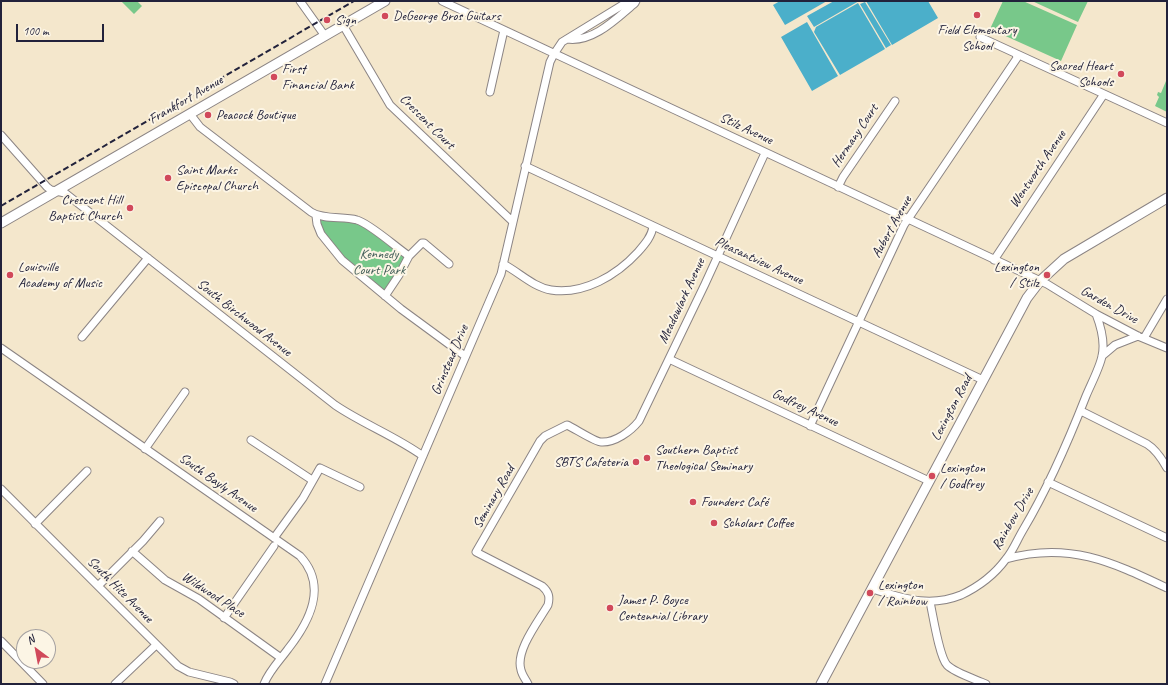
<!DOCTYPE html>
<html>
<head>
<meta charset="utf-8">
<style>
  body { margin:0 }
  #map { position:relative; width:1168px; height:685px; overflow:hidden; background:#f4e7cc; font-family:Caveat,sans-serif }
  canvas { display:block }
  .frame { position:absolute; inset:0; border:2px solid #22223b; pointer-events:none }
  .north { position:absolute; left:16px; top:629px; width:40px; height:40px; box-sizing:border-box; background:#fcf5e5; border:1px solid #a5a1a1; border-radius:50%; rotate:328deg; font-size:11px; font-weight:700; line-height:16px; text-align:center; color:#22223b }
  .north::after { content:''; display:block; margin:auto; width:14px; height:18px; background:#d1495b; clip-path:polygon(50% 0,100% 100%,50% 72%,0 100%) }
  .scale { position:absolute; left:16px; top:24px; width:88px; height:18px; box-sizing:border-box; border:2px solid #22223b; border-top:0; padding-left:5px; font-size:12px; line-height:14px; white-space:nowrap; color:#22223b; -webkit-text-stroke:3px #fcf5e5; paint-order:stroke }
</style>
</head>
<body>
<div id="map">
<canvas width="1168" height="685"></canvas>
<div class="frame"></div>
<div class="north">N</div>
<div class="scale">100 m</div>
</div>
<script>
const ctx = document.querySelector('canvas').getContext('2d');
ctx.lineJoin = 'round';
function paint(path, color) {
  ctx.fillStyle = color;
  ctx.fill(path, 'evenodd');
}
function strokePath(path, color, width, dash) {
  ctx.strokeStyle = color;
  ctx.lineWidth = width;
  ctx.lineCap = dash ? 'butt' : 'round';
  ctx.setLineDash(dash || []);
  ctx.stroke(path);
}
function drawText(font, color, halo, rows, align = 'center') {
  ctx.font = font + ' Caveat,sans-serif';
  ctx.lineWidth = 4;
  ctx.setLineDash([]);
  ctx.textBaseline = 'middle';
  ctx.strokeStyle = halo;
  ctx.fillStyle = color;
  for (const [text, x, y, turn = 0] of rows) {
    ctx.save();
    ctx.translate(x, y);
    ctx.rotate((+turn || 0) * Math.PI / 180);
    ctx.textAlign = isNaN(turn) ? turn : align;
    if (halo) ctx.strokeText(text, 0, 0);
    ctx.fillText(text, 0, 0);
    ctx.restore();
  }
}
const green = new Path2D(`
  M121,1H137L142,6L134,14Z
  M1003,1H1023L1077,25L1061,61L990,29Z
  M1032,1H1088L1078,22Z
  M1166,81H1167V112L1155,106L1159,97L1157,95L1158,92L1161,93Z
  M316,218L365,223L409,256L385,296L342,260L325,238Z`);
const water = new Path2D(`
  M780,1H827L785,25L773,5Z
  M834,1H859L814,27L807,16Z
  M866,1H928L938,18L892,45Z
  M865,2L891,45L886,48L860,4Z
  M858,3L885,49L840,75L814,32L816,27Z
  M807,22L838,76L812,91L781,37Z`);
const minor = new Path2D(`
  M300,1L325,36
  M442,1L1047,284L1096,314L1138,336L1167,348
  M343,25L390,105L512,221
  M980,37L1167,123
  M567,39C593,43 617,18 635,3L636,1
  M490,92L504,30
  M190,114L200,127L311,212C324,220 343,216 357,220C369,223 397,248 409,256
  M1,135L47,187L51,190L65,193L335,405C363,424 395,436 423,456
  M525,166L983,380
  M838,187L843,177L895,101
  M316,216L317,224L321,234L342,260L401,309L465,356
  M994,260L1104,94
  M503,264C519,272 533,287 551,290C584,295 617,275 638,252C645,244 652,236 653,226
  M385,296L399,275L409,256L422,243H424L449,264
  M82,337L148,258
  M1144,338L1167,299
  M1,348L300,556C328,586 310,621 288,649C280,660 269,671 264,684
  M1102,356L1115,345L1138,336
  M669,359L929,481
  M1081,411L1147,444C1155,449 1162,459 1167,468
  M810,426L904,225L1017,58L1016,54
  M251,440L312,480
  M145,449L185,392
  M1048,482L1167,538
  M1,489L178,666L189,672L230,682L234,684
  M35,524L87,471
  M274,538L303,498L320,468L360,487
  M132,551L165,580L199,599L281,658
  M1006,559C1068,541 1112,562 1167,588
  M98,586L143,541L160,521
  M872,589C903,598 929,608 961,595C978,587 995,574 1006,559C1013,551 1017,540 1023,530C1048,488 1068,442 1086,396C1091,384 1100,367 1102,356C1105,343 1101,327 1096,314
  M930,602C933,615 939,656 947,665C955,673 975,679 986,684
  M224,618L274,546
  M1,641L43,684
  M115,684L156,645
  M325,684L501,274L550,62L554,54L562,42L629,1
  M528,684C526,680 522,675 521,670C515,651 538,622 548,605C550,597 549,592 542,586L476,552L540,441L545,436L567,425C574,428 595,442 601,442C615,443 631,431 639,421L705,284L765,153`);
const major = new Path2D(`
  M1,223L385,1
  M821,684L1027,298L1040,281L1064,259L1167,198`);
const rail = new Path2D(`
  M1,206L354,1`);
const markers = [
  [977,15,4,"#d1495b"],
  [385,16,4,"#d1495b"],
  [327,20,4,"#d1495b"],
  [1121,74,4,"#d1495b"],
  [274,77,4,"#d1495b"],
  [208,115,4,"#d1495b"],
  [168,178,4,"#d1495b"],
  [130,208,4,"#d1495b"],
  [10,275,4,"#d1495b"],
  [1047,275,4,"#d1495b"],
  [647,458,4,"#d1495b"],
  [636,462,4,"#d1495b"],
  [932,476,4,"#d1495b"],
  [693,502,4,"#d1495b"],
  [714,523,4,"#d1495b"],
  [870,593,4,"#d1495b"],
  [610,608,4,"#d1495b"]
];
const poiNames = [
  ["DeGeorge Bros Guitars",393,16],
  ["Sign",335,20],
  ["Field Elementary",977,30,"center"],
  ["School",977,46,"center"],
  ["Sacred Heart",1113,66,"right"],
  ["Schools",1113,82,"right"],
  ["First",282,69],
  ["Financial Bank",282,85],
  ["Peacock Boutique",216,115],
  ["Saint Marks",176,170],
  ["Episcopal Church",176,186],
  ["Crescent Hill",122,200,"right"],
  ["Baptist Church",122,216,"right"],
  ["Louisville",18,267],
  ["Academy of Music",18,283],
  ["Lexington",1039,267,"right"],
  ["/ Stilz",1039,283,"right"],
  ["Southern Baptist",655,450],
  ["Theological Seminary",655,466],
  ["SBTS Cafeteria",628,462,"right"],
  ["Lexington",940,468],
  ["/ Godfrey",940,484],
  ["Founders Café",701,502],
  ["Scholars Coffee",722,523],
  ["Lexington",878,585],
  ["/ Rainbow",878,601],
  ["James P. Boyce",618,600],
  ["Centennial Library",618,616]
];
const streetNames = [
  ["Frankfort Avenue",186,100,-30],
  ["Crescent Court",427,122,45],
  ["Stilz Avenue",746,129,25],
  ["Hermany Court",855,136,-56],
  ["Wentworth Avenue",1038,169,-56],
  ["Aubert Avenue",892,227,-61],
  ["Pleasantview Avenue",759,261,25],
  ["Meadowlark Avenue",682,301,-65],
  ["Garden Drive",1109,305,29],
  ["South Birchwood Avenue",244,318,38],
  ["Grinstead Drive",450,360,-67],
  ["Godfrey Avenue",805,408,25],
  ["Lexington Road",952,408,-62],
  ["South Bayly Avenue",218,483,35],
  ["Seminary Road",494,497,-60],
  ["Rainbow Drive",1013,519,-60],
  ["South Hite Avenue",120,590,45],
  ["Wildwood Place",213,595,33]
];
const parkNames = [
  ["Kennedy",379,254],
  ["Court Park",379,270]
];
paint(green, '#78c88a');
paint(water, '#4bafca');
strokePath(minor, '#8b8484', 9);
strokePath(major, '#8b8484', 11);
strokePath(minor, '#fff', 7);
strokePath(major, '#fff', 9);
strokePath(rail, '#22223b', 2, [6, 3]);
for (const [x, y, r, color] of markers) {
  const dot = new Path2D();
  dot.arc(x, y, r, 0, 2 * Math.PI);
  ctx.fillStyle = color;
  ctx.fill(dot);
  strokePath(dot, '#fcf5e5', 1.5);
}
drawText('14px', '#22223b', '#fcf5e5', poiNames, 'left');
drawText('14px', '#22223b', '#fcf5e5', streetNames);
drawText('14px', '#405c57', '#fcf5e5', parkNames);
</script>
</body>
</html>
